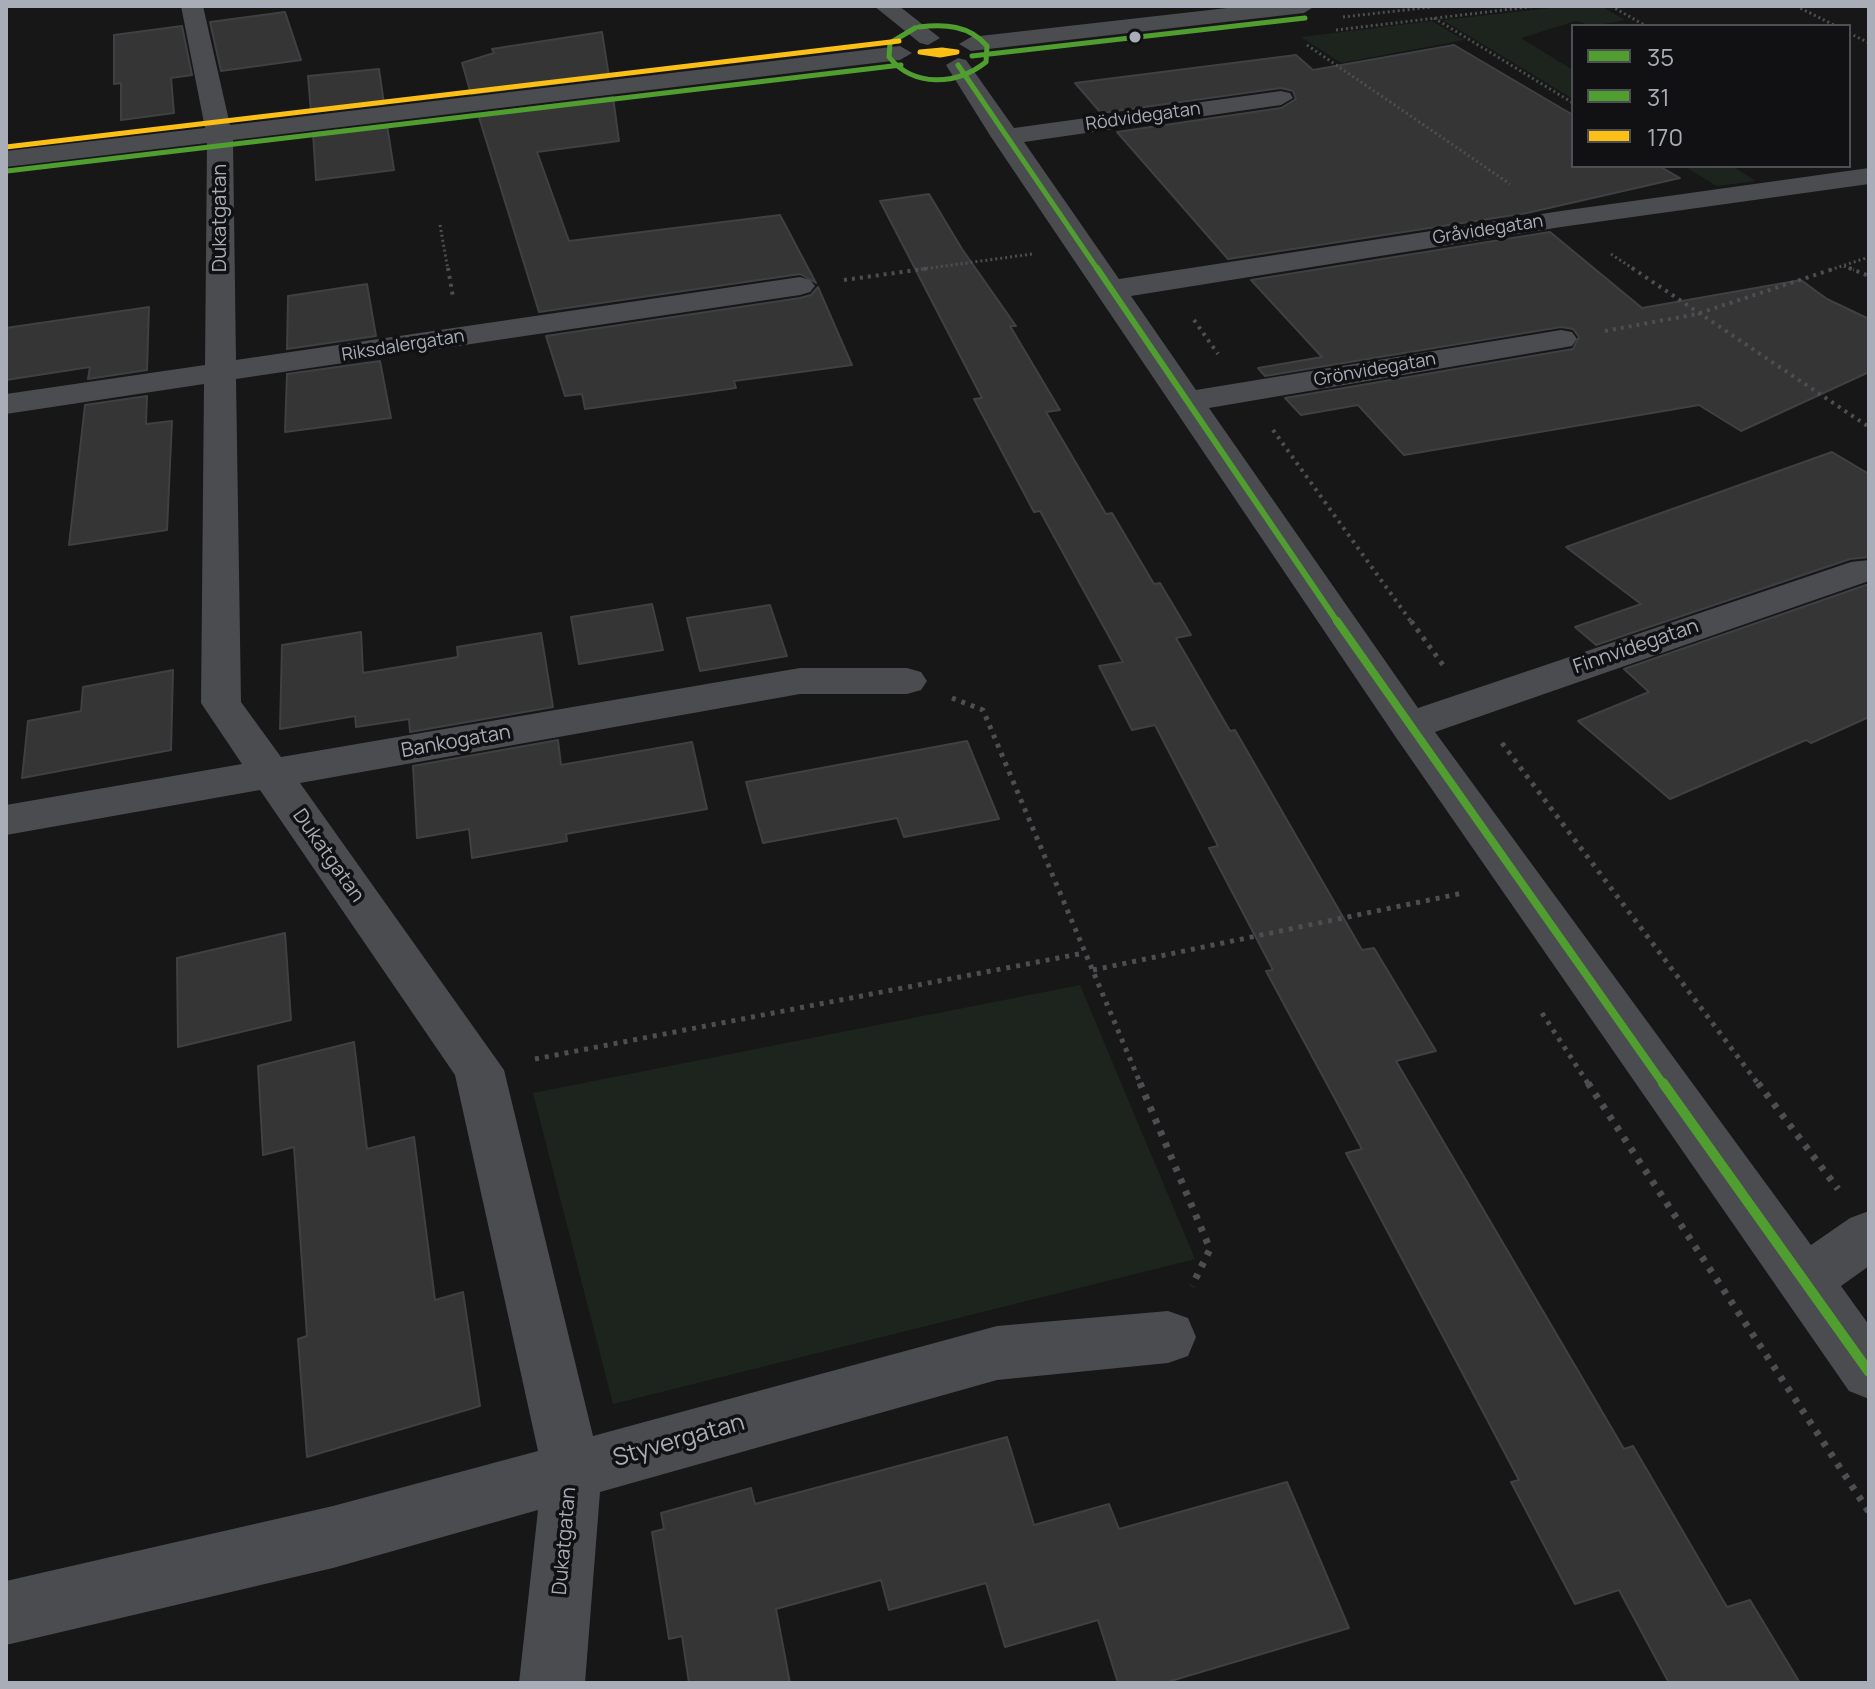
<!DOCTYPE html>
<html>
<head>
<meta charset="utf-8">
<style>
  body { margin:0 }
  #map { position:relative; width:1875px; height:1689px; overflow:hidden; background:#171717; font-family:Manrope,sans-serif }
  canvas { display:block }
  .frame { position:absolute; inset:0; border:8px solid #a8adb8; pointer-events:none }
  .legend { position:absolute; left:1571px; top:24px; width:280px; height:144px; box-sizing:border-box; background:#111113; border:2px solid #4d4f55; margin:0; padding:10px 14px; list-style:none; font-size:24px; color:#a8adb8 }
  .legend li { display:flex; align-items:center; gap:16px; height:40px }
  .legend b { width:40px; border:2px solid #4d4f55 }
</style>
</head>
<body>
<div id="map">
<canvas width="1875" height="1689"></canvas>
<div class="frame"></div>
<ul class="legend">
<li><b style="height:10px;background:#509e2f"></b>35</li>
<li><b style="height:10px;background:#509e2f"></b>31</li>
<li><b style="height:10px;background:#fbbf15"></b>170</li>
</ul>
</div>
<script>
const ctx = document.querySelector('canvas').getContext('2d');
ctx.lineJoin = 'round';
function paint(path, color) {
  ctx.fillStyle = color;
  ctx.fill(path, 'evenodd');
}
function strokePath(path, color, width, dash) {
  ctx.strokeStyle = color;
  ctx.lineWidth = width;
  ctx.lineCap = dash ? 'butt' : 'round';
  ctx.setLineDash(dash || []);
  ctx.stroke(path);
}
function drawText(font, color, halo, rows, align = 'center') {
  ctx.font = font + ' Manrope,sans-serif';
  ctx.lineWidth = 7;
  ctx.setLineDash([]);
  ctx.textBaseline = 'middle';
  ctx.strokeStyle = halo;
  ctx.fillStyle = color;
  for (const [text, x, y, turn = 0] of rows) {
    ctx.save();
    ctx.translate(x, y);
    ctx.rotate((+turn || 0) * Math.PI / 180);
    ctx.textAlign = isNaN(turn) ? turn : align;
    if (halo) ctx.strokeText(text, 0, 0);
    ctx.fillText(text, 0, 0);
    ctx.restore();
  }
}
const green = new Path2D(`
  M1569,6H1601L1625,20L1593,26L1576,21L1521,38L1573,70V99L1443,20Z
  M1432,21L1464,40L1341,63L1301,37Z
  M1684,166H1732L1756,181L1717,186Z
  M1080,985L1195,1259L613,1404L533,1093Z`);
const building = new Path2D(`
  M285,12L301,60L221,71L210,22Z
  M182,26L192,75L171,78L174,113L121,120V83L114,84V35Z
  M602,32L609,77L471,94L462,63L494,53L492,49Z
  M1454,45L1573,115V166H1659L1680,178L1527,213L1228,259L1117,132L1281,108L1296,99L1293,91L1281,88L1101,113L1075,83L1296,55L1313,70Z
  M379,69L384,104L311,112L308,76Z
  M613,97L619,141L537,152L569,241L780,215L816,283L800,274L539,312L478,114Z
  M387,125L394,170L316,180L313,133Z
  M929,194L962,249L1016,326H1010L1060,410L1046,412L1106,514L1112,513L1154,584L1160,583L1191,635L1176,638L1230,731L1235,730L1362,950L1374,948L1436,1051L1396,1061L1624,1449L1633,1446L1727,1607L1750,1600L1800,1683H1669L1619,1590L1575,1604L1511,1482L1519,1480L1346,1153L1362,1149L1266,971L1273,970L1209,848L1218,846L1155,725L1132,730L1099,666L1123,662L1040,511L1034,512L974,399L982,398L880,201Z
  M1550,232L1642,308L1801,280L1827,299L1869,319V372L1741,431L1699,405L1404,455L1358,405L1301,415L1285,398L1573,349L1579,337L1573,329L1561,327L1265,376L1258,368L1322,357L1251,280Z
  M367,284L376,336L287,349L288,296Z
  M818,287L852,365L734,381L736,388L585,409L582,394L565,396L546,336L800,298L811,295Z
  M149,307L147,370L88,379L90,367L6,380V328Z
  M380,361L391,418L285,432L287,374Z
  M147,396L146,424L172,421L167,530L69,545L85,405Z
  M1832,452L1869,474V557L1850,559L1596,645L1575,627L1641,604L1566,547Z
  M1869,584V717L1811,743L1806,740L1670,799L1578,721L1649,692L1624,669Z
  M652,604L663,650L579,664L571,617Z
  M770,605L787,656L700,671L687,618Z
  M361,632L363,673L458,657L457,647L541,633L553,707L410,732L409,719L356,727L355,716L280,729L282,645Z
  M173,670L171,750L22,778L28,721L81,711L83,687Z
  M558,740L561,765L692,742L707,809L566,834L567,841L472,858L469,829L417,838L413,766Z
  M967,741L999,819L904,837L897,818L763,843L746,782Z
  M285,933L291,1020L178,1047L177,958Z
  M354,1042L367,1149L414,1137L435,1300L463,1292L480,1406L307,1457L298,1339L307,1336L294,1147L263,1155L258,1066Z
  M1007,1437L1034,1525L1109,1504L1119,1529L1287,1482L1349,1628L1164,1683H1118L1098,1620L1005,1647L986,1583L889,1610L881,1580L776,1609L790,1683H689L682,1636L669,1639L652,1532L664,1529L661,1513L751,1488L755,1504Z`);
const pathFar3 = new Path2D(`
  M1611,6L1646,26
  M1796,6L1836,26
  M1343,17L1440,6
  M1434,18L1573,103
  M1336,30L1537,6
  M1849,33L1869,43
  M1307,45L1510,184
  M440,225L448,270
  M1611,254L1635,270
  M1844,266L1854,270
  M916,270L1032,254
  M1830,270L1869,257`);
const pathFar2 = new Path2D(`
  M448,268L453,297
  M1632,268L1869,427
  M1849,268L1869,276
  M844,280L931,268
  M1194,320L1218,354
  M1605,331L1697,314L1836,268
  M1273,430L1412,623`);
const pathFar1 = new Path2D(`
  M1411,621L1443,665
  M952,698L983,710L1141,1085
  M1502,743L1759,1085
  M1093,970L1463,893
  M1542,1013L1589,1085
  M535,1059L1084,953`);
const path = new Path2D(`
  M1140,1083L1210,1249L1192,1286
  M1588,1083L1869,1512
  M1758,1083L1838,1189`);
const minor = new Path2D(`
  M181,6H203L230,125L900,46L912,53L900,60L233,140L236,360L800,277L810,280L815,286L810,292L800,295L236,379L241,702L281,757L800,668H907L921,672L927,681L921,690L907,694H800L300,783L504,1070L593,1436L997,1326L1168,1311L1188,1318L1196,1337L1188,1356L1168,1363L997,1380L600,1492L585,1683H519L538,1510L333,1568L6,1645V1581L333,1506L538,1451L455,1075L260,790L6,835V805L242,764L201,703L204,384L6,414V394L205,365L207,143L6,167V151L205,128Z
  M874,6H899L940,38L928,45L920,43Z
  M1245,6H1315L1304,13L971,51L959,44L971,37Z
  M958,58L966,60L1014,128L1281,91L1290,93L1293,98L1281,105L1024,142L1119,279L1561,211L1869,168V184L1561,227L1131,296L1196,390L1561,330L1572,332L1577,339L1572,346L1561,348L1209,408L1418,708L1851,562L1869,560V581L1435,732L1811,1245L1850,1218L1869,1211V1266L1841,1286L1869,1325V1399L1849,1391L1395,736L991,137L946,65Z`);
const bus1Far3 = new Path2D(`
  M958,65L1098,270`);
const bus1Far2 = new Path2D(`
  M1097,268L1338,623`);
const bus1Far1 = new Path2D(`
  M1337,621L1664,1085`);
const bus1 = new Path2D(`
  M1663,1083L1869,1372`);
const bus2 = new Path2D(`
  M915,28L890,43L889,57C914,88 957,85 986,62L987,46C969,25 945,24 919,27
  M972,56L1305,18
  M7,171L901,65`);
const bus3 = new Path2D(`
  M942,50L957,52L940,55L920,52Z
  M6,147L899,41`);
const markers = [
  [1135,37,7,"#a8adb8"]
];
const farStreetnames = [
  ["Rödvidegatan",1143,117,-8],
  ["Gråvidegatan",1488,230,-9],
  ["Riksdalergatan",403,346,-9],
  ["Grönvidegatan",1375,370,-10]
];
const streetNames = [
  ["Dukatgatan",220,218,-90],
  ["Finnvidegatan",1636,647,-19],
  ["Bankogatan",456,742,-10],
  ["Dukatgatan",328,856,55],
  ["Dukatgatan",565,1541,-85]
];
const nearStreetnames = [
  ["Styvergatan",679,1441,-16]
];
paint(green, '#1d241e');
paint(building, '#353536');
strokePath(building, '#3f4043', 2);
strokePath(pathFar3, '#4d4e52', 3, [2, 3]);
strokePath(pathFar2, '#4d4e52', 4, [3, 5]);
strokePath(pathFar1, '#4d4e52', 5, [4, 6]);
strokePath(path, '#4d4e52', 7, [5, 8]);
paint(minor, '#4b4c50');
strokePath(bus1Far3, '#509e2f', 5);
strokePath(bus1Far2, '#509e2f', 6);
strokePath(bus1Far1, '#509e2f', 8);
strokePath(bus1, '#509e2f', 10);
strokePath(bus2, '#509e2f', 5);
strokePath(bus3, '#fbbf15', 5);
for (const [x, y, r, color] of markers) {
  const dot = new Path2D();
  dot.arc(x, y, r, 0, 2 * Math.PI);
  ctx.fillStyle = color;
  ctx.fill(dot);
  strokePath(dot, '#111113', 3);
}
drawText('18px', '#a8adb8', '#111113', farStreetnames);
drawText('20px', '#a8adb8', '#111113', streetNames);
drawText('24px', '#a8adb8', '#111113', nearStreetnames);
</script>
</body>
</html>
